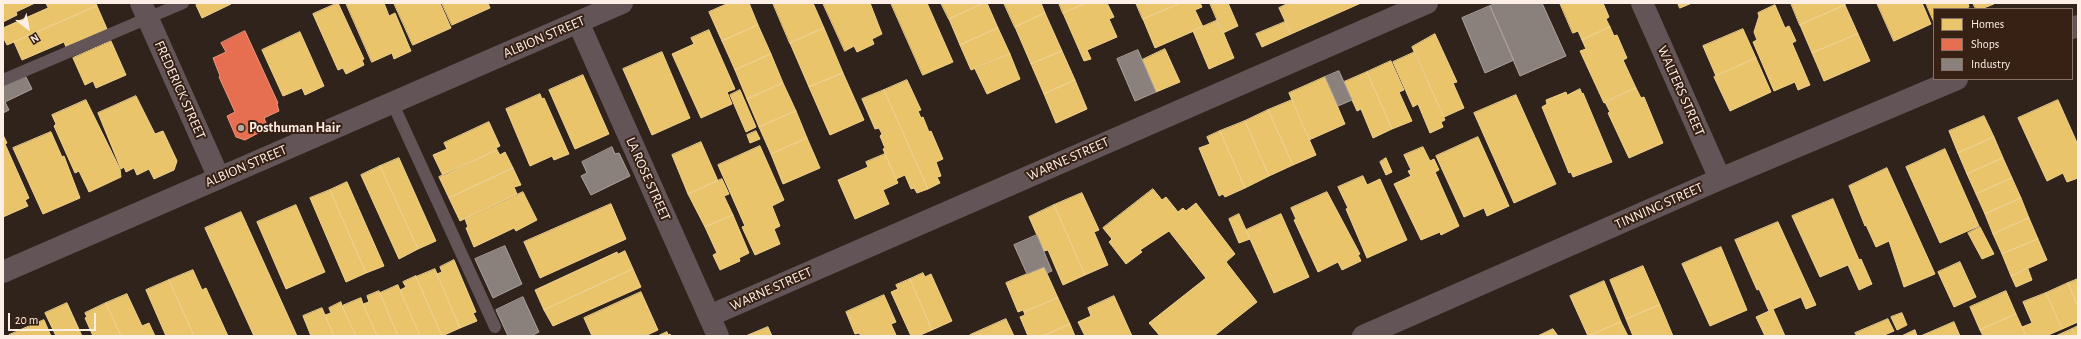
<!DOCTYPE html>
<html>
<head>
<meta charset="utf-8">
<style>
  body { margin:0 }
  #map { position:relative; width:2081px; height:339px; overflow:hidden; background:#2f231c; font-family:"Alegreya Sans",sans-serif }
  canvas { display:block }
  .frame { position:absolute; inset:0; border:4px solid #feefe6; pointer-events:none }
  .legend { position:absolute; left:1933px; top:8px; width:140px; height:72px; box-sizing:border-box; background:#372114; border:1px solid #877368; margin:0; padding:5px 7px; list-style:none; font-size:12px; color:#feefe6 }
  .legend li { display:flex; align-items:center; gap:8px; height:20px }
  .legend b { width:20px; border:1px solid #877368 }
  .north { position:absolute; left:8px; top:8px; width:40px; height:40px; -webkit-text-stroke:3px #372114; paint-order:stroke; rotate:148deg; font-size:11px; font-weight:700; line-height:16px; text-align:center; color:#feefe6 }
  .north::after { content:''; display:block; margin:auto; width:14px; height:18px; background:#feefe6; clip-path:polygon(50% 0,100% 100%,50% 72%,0 100%) }
  .scale { position:absolute; left:8px; top:313px; width:88px; height:18px; box-sizing:border-box; border:2px solid #feefe6; border-top:0; padding-left:5px; font-size:12px; line-height:14px; white-space:nowrap; color:#feefe6; -webkit-text-stroke:3px #372114; paint-order:stroke }
</style>
</head>
<body>
<div id="map">
<canvas width="2081" height="339"></canvas>
<div class="frame"></div>
<ul class="legend">
<li><b style="height:11px;background:#e9c46a"></b>Homes</li>
<li><b style="height:11px;background:#e76f51"></b>Shops</li>
<li><b style="height:11px;background:#8a817c"></b>Industry</li>
</ul>
<div class="north">N</div>
<div class="scale">20 m</div>
</div>
<script>
const ctx = document.querySelector('canvas').getContext('2d');
ctx.lineJoin = 'round';
function paint(path, color) {
  ctx.fillStyle = color;
  ctx.fill(path, 'evenodd');
}
function strokePath(path, color, width, dash) {
  ctx.strokeStyle = color;
  ctx.lineWidth = width;
  ctx.lineCap = dash ? 'butt' : 'round';
  ctx.setLineDash(dash || []);
  ctx.stroke(path);
}
function drawText(font, color, halo, rows, align = 'center') {
  ctx.font = font + ' "Alegreya Sans",sans-serif';
  ctx.lineWidth = 4;
  ctx.setLineDash([]);
  ctx.textBaseline = 'middle';
  ctx.strokeStyle = halo;
  ctx.fillStyle = color;
  for (const [text, x, y, turn = 0] of rows) {
    ctx.save();
    ctx.translate(x, y);
    ctx.rotate((+turn || 0) * Math.PI / 180);
    ctx.textAlign = isNaN(turn) ? turn : align;
    if (halo) ctx.strokeText(text, 0, 0);
    ctx.fillText(text, 0, 0);
    ctx.restore();
  }
}
const homes = new Path2D(`
  M3,3H35L16,12L17,15L3,22Z
  M46,3H96L97,6L7,45L3,37V28L48,8Z
  M199,3H231V4L202,18L196,5Z
  M338,3L364,59L362,60L364,65L346,74L343,68L338,70L313,14Z
  M346,3H384L389,16L395,13L411,51L394,59L392,53L372,62Z
  M394,3H440L451,28L413,45Z
  M442,3H488L490,8L452,25Z
  M729,3H749L758,25L722,41L709,12Z
  M773,3H813L824,28L790,43Z
  M823,3H870L882,34L872,39L874,44L857,52L854,46L845,51Z
  M891,3H927L953,62L923,75Z
  M941,3H984L949,19Z
  M984,3H987L998,28L960,45L949,19Z
  M1004,3H1041L1045,13L1015,27Z
  M1059,3H1087L1063,13Z
  M1087,3H1107L1114,17L1109,19L1117,37L1087,50L1091,59L1084,61L1063,13Z
  M1136,3H1181L1143,19Z
  M1181,3H1200L1202,7L1195,10L1203,27L1155,48L1143,19Z
  M1210,3H1228L1238,26L1223,33Z
  M1289,3H1361L1291,34L1279,8Z
  M1560,3H1603L1609,17L1606,19L1610,27L1582,40L1578,31L1573,33Z
  M1678,3H1692L1680,8Z
  M1791,3H1845V5L1800,25Z
  M1877,3H1922L1931,24L1894,41Z
  M1926,3H1968L1969,7L1964,9H1934V22Z
  M1973,3H1993L1994,4L1981,9H1976Z
  M1775,5L1785,28L1789,26L1796,41L1792,43L1810,85L1798,90L1795,82L1774,91L1753,42L1757,40L1754,32L1759,16L1758,13Z
  M1845,5L1858,34L1812,53L1800,25Z
  M97,6L107,29L66,47L64,42L22,60L14,42Z
  M1045,13L1062,51L1031,64L1015,27Z
  M1218,20L1234,58L1209,69L1193,31Z
  M1285,22L1291,34L1262,47L1256,34Z
  M758,25L771,54L735,70L722,41Z
  M1610,27L1614,36L1617,35L1627,58L1623,60L1636,88L1604,103L1580,51L1586,49L1582,40Z
  M824,28L843,73L809,87L790,43Z
  M998,28L1010,54L971,70L960,45Z
  M1743,29L1756,58L1716,76L1703,46Z
  M709,30L735,89L727,92L732,104L701,118L672,54L694,44L691,38Z
  M300,32L324,86L305,95L302,88L283,96L262,50Z
  M1435,34L1457,82L1453,83L1464,108L1444,117L1412,47Z
  M1858,34L1870,61L1824,81L1812,53Z
  M111,41L126,75L96,88L93,81L85,85L73,58Z
  M1165,49L1180,82L1156,92L1142,60Z
  M1062,51L1075,80L1044,94L1031,64Z
  M662,52L690,118L652,135L623,69Z
  M1415,52L1445,120L1441,122L1443,127L1430,133L1418,104L1413,107L1393,62Z
  M771,54L783,83L747,99L735,70Z
  M1010,54L1020,79L987,94L975,69Z
  M1756,58L1771,92L1730,111L1714,77Z
  M1391,61L1404,90L1399,92L1412,121L1392,129L1367,72Z
  M1367,72L1392,129L1373,138L1361,109L1357,111L1344,82Z
  M843,73L864,120L830,135L809,87Z
  M583,75L609,134L575,149L549,90Z
  M1325,77L1345,124L1309,140L1289,93Z
  M907,80L921,110L918,111L921,118L923,117L929,132L931,131L943,159L936,162L941,176L937,177L940,183L928,189L884,90Z
  M1075,80L1087,109L1056,123L1044,94Z
  M783,83L796,111L759,127L747,99Z
  M1636,88L1641,98L1644,97L1663,143L1629,158L1608,113L1610,112L1605,102Z
  M1580,89L1582,94L1583,93L1612,162L1573,177L1571,172L1569,173L1542,107L1547,104L1546,100L1566,92L1567,95Z
  M740,90L756,127L746,132L730,95Z
  M884,90L928,189L917,193L914,188L911,189L905,175L896,179L883,149L885,148L880,136L882,134L879,128L875,129L862,99Z
  M540,94L542,99L544,98L569,154L554,160L552,156L530,166L506,109Z
  M1516,95L1556,184L1514,203L1474,113Z
  M136,96L155,134L163,131L177,161L174,170L154,179L149,169L137,175L134,168L126,172L124,167L121,169L98,113Z
  M86,100L120,169L121,177L89,192L79,171L75,173L54,126L56,124L52,115Z
  M1292,100L1316,155L1293,165L1268,110Z
  M2058,100L2078,145V178L2067,182L2063,173L2047,181L2018,118Z
  M1268,110L1293,165L1269,176L1245,121Z
  M796,111L807,138L771,154L759,127Z
  M1984,116L1994,137L1958,153L1949,131Z
  M1245,121L1269,176L1245,188L1220,131Z
  M489,122L500,146L496,148L497,150L443,176L433,155L447,149L444,143Z
  M756,131L760,139L750,143L747,135Z
  M1220,131L1245,188L1225,197L1223,194L1219,196L1199,148L1210,144L1207,137Z
  M51,132L62,157L64,156L80,198L43,214L13,148Z
  M3,135L7,143L5,144L29,198L25,200L28,206L3,217Z
  M1478,137L1509,206L1487,216L1484,208L1464,217L1436,156Z
  M1994,137L2003,158L1967,174L1958,153Z
  M807,138L820,168L783,184L771,154Z
  M701,142L718,181L688,194L672,155Z
  M760,146L784,200L772,206L780,226L774,229L780,244L755,255L742,227L745,226L718,165Z
  M1423,147L1430,161L1434,159L1439,170L1435,172L1459,226L1441,235L1440,232L1421,240L1394,184L1411,176L1408,171L1411,170L1404,155Z
  M1945,149L1979,226L1940,243L1906,167Z
  M497,150L500,155L505,152L513,168L449,198L439,177Z
  M885,154L898,183L883,190L889,204L855,219L838,180L868,167L866,162Z
  M399,158L436,241L418,249L380,166Z
  M1386,158L1392,172L1386,175L1380,162Z
  M2003,158L2012,178L1976,194L1967,174Z
  M380,166L418,249L399,259L361,175Z
  M513,168L521,185L514,187L517,194L460,221L449,198Z
  M1887,168L1935,274L1904,287L1889,241L1876,247L1866,225L1865,226L1849,186Z
  M1363,176L1367,185L1380,179L1407,240L1367,258L1346,209L1348,208L1338,187Z
  M2012,178L2021,198L1985,214L1976,194Z
  M722,179L729,194L724,196L733,215L705,227L688,194Z
  M347,182L384,266L366,273L330,190Z
  M1153,189L1162,200L1166,197L1178,212L1183,208L1186,211L1196,203L1235,254L1226,262L1257,302L1214,336H1160L1149,323L1206,278L1169,231L1140,250L1142,252L1126,264L1109,242L1112,239L1103,228Z
  M330,190L366,273L346,282L310,198Z
  M523,192L537,220L516,231L514,228L474,247L466,228L468,227L465,219Z
  M1327,192L1360,254L1358,255L1361,261L1342,270L1338,262L1318,272L1294,220L1296,219L1291,208Z
  M1082,193L1099,230L1094,232L1108,265L1085,275L1054,205Z
  M2021,198L2029,218L1993,234L1985,214Z
  M1833,199L1859,260L1861,259L1872,284L1859,290L1848,265L1820,277L1792,216Z
  M611,204L626,239L540,278L524,242Z
  M296,205L325,272L286,289L257,222Z
  M1054,205L1085,275L1063,285L1048,250L1044,251L1029,217Z
  M241,212L297,336H254L205,228Z
  M1239,214L1250,239L1239,243L1229,219Z
  M1281,214L1309,277L1274,293L1246,230Z
  M733,215L749,253L739,258L740,261L720,270L713,255L717,253L705,227Z
  M2029,218L2038,239L2002,254L1993,234Z
  M1778,222L1816,305L1806,309L1801,297L1773,309L1785,336H1765L1756,317L1769,311L1759,289L1757,290L1735,240Z
  M1980,227L1994,254L1982,259L1968,233Z
  M2038,239L2047,260L2011,276L2002,254Z
  M1721,247L1747,310L1710,326L1682,264Z
  M625,251L633,269L544,310L535,290L617,252L618,254Z
  M454,260L476,312L473,313L477,321L460,328L437,274L442,272L440,267Z
  M1960,262L1976,297L1954,307L1938,272Z
  M1643,266L1660,305L1626,319L1610,280Z
  M1044,267L1058,298L1024,312L1023,310L1018,312L1006,283Z
  M435,269L460,328L442,336L416,277Z
  M633,269L641,287L553,326L544,310Z
  M2028,269L2032,280L2016,287L2011,276Z
  M193,270L202,290L206,288L228,336H194L169,280Z
  M923,273L925,277L931,274L952,321L932,330L910,279Z
  M416,276V277L442,336H420L400,290L406,287L403,282Z
  M910,279L932,330L918,336H911L891,292L898,289L896,285Z
  M2078,279V307L2068,283Z
  M169,280L194,336H166L146,290Z
  M1604,281L1621,322L1588,336L1570,296Z
  M2068,283L2078,307V322L2062,329L2046,293Z
  M398,285L400,290L420,336H398L380,293Z
  M379,291L380,293L398,336H377L363,304L369,302L367,296Z
  M2006,291L2016,314L1980,330L1970,307Z
  M641,292L658,330L645,336H592L584,318Z
  M2046,293L2062,329L2046,336H2026L2022,327L2032,323L2023,302Z
  M127,294L142,326L149,323L155,336H121L106,303Z
  M884,295L896,322L891,324L896,335L861,336L859,333L855,334L846,312Z
  M1114,296L1132,336H1085L1078,322L1091,316L1088,308Z
  M361,298L363,304L377,336H356L342,306Z
  M1058,298L1070,324L1043,336H1028L1020,317L1025,315L1024,312Z
  M341,302L342,306L356,336H334L325,315L331,313L329,308Z
  M67,303L82,336H56L45,313Z
  M106,303L121,336H93L85,318L87,317L85,313Z
  M1660,305L1673,336H1633L1626,319Z
  M322,308L334,336H311L303,316Z
  M1902,313L1907,325L1897,330L1891,317Z
  M2016,314L2026,336H1983L1980,330Z
  M1006,319L1014,336H970V335Z
  M1888,319L1894,331L1882,336H1857L1855,333Z
  M44,320L51,336H9V335Z
  M1621,322L1628,336H1588Z
  M1954,322L1960,336H1921Z
  M1070,324L1075,336H1043Z
  M2078,326V336H2075L2072,329Z
  M768,327L772,336H746Z
  M1553,329L1558,336H1538Z
  M2072,329L2075,336H2056Z
  M1915,330L1917,336H1902Z
  M667,332L668,335L670,334L671,336H658Z`);
const shops = new Path2D(`
  M245,31L278,103L277,104L279,111L264,118L268,128L245,140L236,137L227,116L235,112L219,77L220,76L213,58L226,52L221,43Z`);
const industry = new Path2D(`
  M1497,3H1542L1566,56L1520,76L1490,6Z
  M1490,6L1514,60L1485,73L1462,18Z
  M1138,50L1156,92L1135,101L1117,59Z
  M1339,71L1352,100L1338,106L1325,77Z
  M26,77L32,89L5,102L9,110L3,113V87Z
  M612,147L615,154L619,153L630,176L591,195L581,176L587,173L582,162Z
  M1037,235L1052,271L1047,273L1044,267L1027,274L1014,245Z
  M505,246L522,284L493,298L475,259Z
  M523,297L539,332L531,336H508L496,310Z`);
const service = new Path2D(`
  M3,80L183,3
  M392,102L495,327`);
const minor = new Path2D(`
  M141,3L219,178
  M1642,3L1720,179
  M578,22L718,336
  M2072,28L2078,26
  M709,316L1427,3
  M1363,336L1720,179L1957,79`);
const tertiary = new Path2D(`
  M3,272L622,3`);
const markers = [
  [241,128,4,"#b6a89f"]
];
const streetNames = [
  ["ALBION STREET",544,37,-23],
  ["FREDERICK STREET",180,90,66],
  ["WALTERS STREET",1681,91,66],
  ["WARNE STREET",1068,159,-24],
  ["ALBION STREET",246,166,-23],
  ["LA ROSE STREET",648,179,66],
  ["TINNING STREET",1659,206,-24],
  ["WARNE STREET",771,289,-24]
];
const poiNames = [
  ["Posthuman Hair",249,128]
];
paint(homes, '#e9c46a');
strokePath(homes, '#efd18f', 1);
paint(shops, '#e76f51');
strokePath(shops, '#ee957e', 1);
paint(industry, '#8a817c');
strokePath(industry, '#ada29c', 1);
strokePath(service, '#635557', 12);
strokePath(minor, '#635557', 22);
strokePath(tertiary, '#635557', 22);
for (const [x, y, r, color] of markers) {
  const dot = new Path2D();
  dot.arc(x, y, r, 0, 2 * Math.PI);
  ctx.fillStyle = color;
  ctx.fill(dot);
  strokePath(dot, '#372114', 1.5);
}
drawText('14px', '#feefe6', '#372114', streetNames);
drawText('bold 14px', '#feefe6', '#372114', poiNames, 'left');
</script>
</body>
</html>
